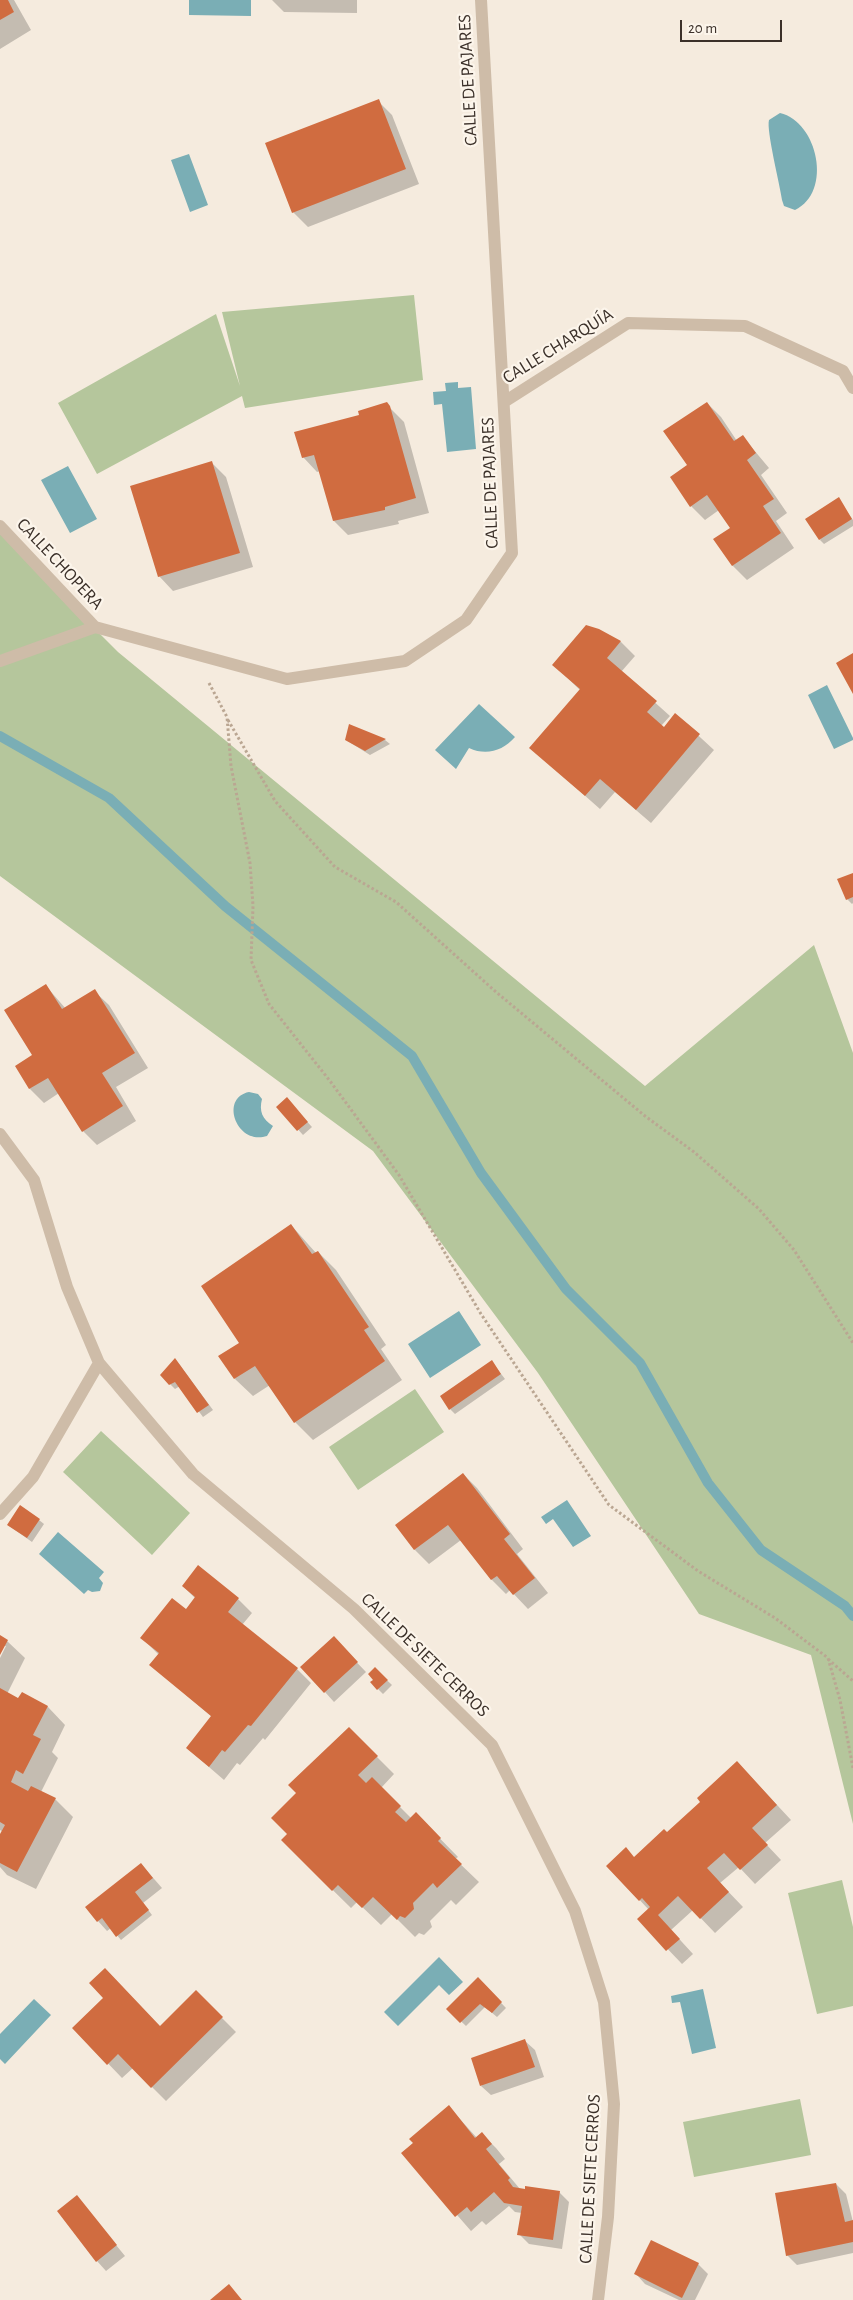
<!DOCTYPE html>
<html>
<head>
<meta charset="utf-8">
<style>
  body { margin:0 }
  #map { position:relative; width:853px; height:2300px; overflow:hidden; background:#f5ebde; font-family:"Alegreya Sans",sans-serif }
  canvas { display:block }
  .scale { position:absolute; left:680px; top:20px; width:102px; height:22px; box-sizing:border-box; border:2px solid #3b3029; border-top:0; padding-left:6px; font-size:15px; line-height:18px; white-space:nowrap; color:#3b3029; -webkit-text-stroke:4px #fcf5eb; paint-order:stroke }
</style>
</head>
<body>
<div id="map">
<canvas width="853" height="2300"></canvas>
<div class="scale">20 m</div>
</div>
<script>
const ctx = document.querySelector('canvas').getContext('2d');
ctx.lineJoin = 'round';
function paint(path, color) {
  ctx.fillStyle = color;
  ctx.fill(path, 'evenodd');
}
function strokePath(path, color, width, dash) {
  ctx.strokeStyle = color;
  ctx.lineWidth = width;
  ctx.lineCap = dash ? 'butt' : 'round';
  ctx.setLineDash(dash || []);
  ctx.stroke(path);
}
function drawText(font, color, halo, rows, align = 'center') {
  ctx.font = font + ' "Alegreya Sans",sans-serif';
  ctx.lineWidth = 4.5;
  ctx.setLineDash([]);
  ctx.textBaseline = 'middle';
  ctx.strokeStyle = halo;
  ctx.fillStyle = color;
  for (const [text, x, y, turn = 0] of rows) {
    ctx.save();
    ctx.translate(x, y);
    ctx.rotate((+turn || 0) * Math.PI / 180);
    ctx.textAlign = isNaN(turn) ? turn : align;
    if (halo) ctx.strokeText(text, 0, 0);
    ctx.fillText(text, 0, 0);
    ctx.restore();
  }
}
const green = new Path2D(`
  M414,295L423,380L245,408L242,396L97,474L58,403L216,314L240,386L222,312Z
  M0,534L118,652L645,1086L814,945L853,1053V1824L811,1655L699,1614L538,1373L373,1151L0,876Z
  M415,1389L444,1432L358,1490L329,1447Z
  M101,1431L190,1513L152,1555L63,1472Z
  M842,1880L853,1927V2006L817,2014L788,1893Z
  M800,2099L811,2155L694,2177L683,2122Z`);
const water = new Path2D(`
  M189,0H251V16L189,15Z
  M780,113C818,122 833,192 795,210L784,206L782,200C780,185 766,130 769,120Z
  M189,154L208,205L190,212L171,160Z
  M458,382V388L471,387L476,449L447,452L442,404L434,405L433,392L446,391L445,383Z
  M68,466L97,519L70,533L41,480Z
  M827,685L853,738V740L834,749L808,695Z
  M479,704L515,737C503,751 486,756 469,748L456,769L435,750Z
  M249,1092L258,1094L262,1099C259,1111 262,1119 273,1126L267,1136C237,1146 219,1098 249,1092Z
  M459,1311L481,1345L430,1378L408,1344Z
  M567,1500L591,1536L573,1547L553,1519L546,1524L541,1517Z
  M58,1532L104,1572L99,1578L103,1583L100,1591L92,1592L88,1590L84,1594L39,1554Z
  M439,1957L463,1982L449,1995L439,1985L398,2026L384,2012Z
  M703,1989L716,2048L692,2054L680,2002L672,2003L671,1996Z
  M34,1999L51,2015L5,2064L0,2059V2034Z`);
const shadow = new Path2D(`
  M0,0H14L31,30L0,49Z
  M272,0H357V13L284,12Z
  M378,101L392,115L419,184L308,227L293,212L267,144Z
  M707,403L721,417L737,441L743,437L769,468L761,475L787,513L776,521L794,548L747,580L732,565V528L719,510L705,520L691,506L689,466Z
  M386,404L404,422L429,513L398,521L399,524L348,535L334,521L320,471L317,472L303,457L360,416Z
  M211,462L226,477L253,567L173,591L159,576Z
  M838,499L853,520V526L824,544L820,540Z
  M598,630L621,642L635,656L621,672L670,716L661,726L664,728L676,715L714,750L651,823L615,792L600,809L531,748L580,690L554,665Z
  M350,725L385,740L390,744L370,755L346,740Z
  M853,874V903L852,904L847,899Z
  M46,986L66,1009L94,991L109,1005L148,1068L116,1087L136,1121L97,1145L83,1131L59,1093L44,1103L30,1089L17,1066L34,1055Z
  M291,1104L312,1127L303,1135L278,1107Z
  M291,1225L316,1253L318,1252L336,1270L386,1345L381,1349L402,1380L313,1440L295,1422L270,1385L253,1396L235,1379L241,1343Z
  M492,1362L505,1379L455,1414L450,1409Z
  M179,1364L213,1410L203,1417L180,1386L175,1389L161,1375Z
  M463,1474L477,1488L523,1549L517,1554L548,1593L528,1609L510,1590L506,1594L492,1580L461,1540L429,1564L415,1550L397,1525Z
  M39,1520L44,1524L32,1542L8,1525Z
  M183,1586L238,1599L252,1613L242,1625L297,1669L311,1683L265,1740L263,1738L240,1765L237,1763L224,1780L187,1748L212,1717L151,1665L159,1655L142,1638L186,1611L196,1599Z
  M0,1637L7,1641L25,1658L7,1694L19,1700L22,1694L48,1707L65,1725L52,1752L58,1758L41,1792L55,1799L73,1817L36,1889L7,1875L0,1867V1837L3,1832L0,1830V1658L6,1646H3L0,1653Z
  M343,1648L366,1672L334,1702L325,1692Z
  M375,1669L392,1685L383,1694L371,1682L374,1680Z
  M349,1729L394,1774L381,1788L411,1818L416,1814L458,1857L455,1859L479,1882L456,1905L451,1900L430,1921L432,1927L424,1935L419,1933L415,1937L392,1914L381,1925L357,1902L351,1908L282,1840L288,1834L298,1793Z
  M751,1777L791,1820L765,1843L781,1860L755,1884L739,1867L720,1883L743,1907L715,1933L693,1910L671,1930L693,1954L682,1964L639,1919L649,1910L608,1866L635,1858Z
  M141,1864L162,1888L143,1903L152,1915L121,1940L111,1928L107,1931L98,1921Z
  M478,1979L506,2008L497,2017L485,2007L466,2026L448,2009Z
  M196,1992L236,2032L166,2101L133,2068L122,2078L74,2028L160,2027Z
  M525,2041L535,2050L544,2077L491,2095L481,2086Z
  M449,2107L477,2138L482,2134L496,2148L505,2159L499,2164L520,2189L559,2192L569,2202L562,2249L529,2244L519,2234L522,2213L515,2212L509,2206L486,2225L482,2221L471,2231L403,2153Z
  M836,2184L846,2194L853,2222V2253L797,2265L787,2255Z
  M77,2197L125,2256L106,2271L97,2261Z
  M698,2264L708,2274L695,2300H679L645,2284L636,2274Z`);
const stream = new Path2D(`
  M0,736L109,798L225,906L412,1056L481,1173L566,1289L640,1363L708,1483L761,1550L845,1606L853,1616`);
const building = new Path2D(`
  M0,0H8L14,12L0,20Z
  M379,99L406,169L292,213L265,143Z
  M387,402L390,406L416,498L385,507V510L333,521L314,455L302,458L294,432L359,415L358,411Z
  M707,402L734,441L743,435L756,453L747,460L774,499L763,506L781,533L732,566L713,539L730,528L707,495L690,507L670,477L687,465L663,431Z
  M212,461L240,553L158,577L130,486Z
  M839,497L852,519L819,540L805,519Z
  M586,625L599,629L621,641L607,658L657,701L647,712L664,727L675,713L700,734L636,810L600,779L585,796L529,748L580,689L552,665Z
  M853,653V694L836,663Z
  M349,724L386,739L365,751L345,740Z
  M853,873V897L846,900L837,879Z
  M46,984L62,1009L95,989L135,1053L102,1073L123,1106L82,1132L48,1078L29,1089L15,1066L32,1055L4,1010Z
  M287,1097L308,1122L297,1131L276,1107Z
  M291,1224L312,1254L318,1251L369,1327L364,1330L385,1361L294,1423L255,1366L234,1379L218,1356L239,1343L201,1286Z
  M175,1358L209,1405L197,1413L175,1382L169,1385L160,1375Z
  M492,1360L501,1374L449,1410L440,1396Z
  M463,1473L510,1534L504,1539L535,1578L513,1595L497,1576L491,1580L448,1525L414,1550L395,1525Z
  M20,1505L40,1519L27,1538L7,1525Z
  M198,1565L239,1598L228,1612L298,1668L251,1726L248,1725L225,1752L222,1750L209,1767L186,1748L211,1716L149,1665L159,1653L140,1638L172,1598L186,1609L195,1597L182,1586Z
  M0,1635L8,1640L0,1655Z
  M334,1636L358,1662L324,1693L300,1667Z
  M375,1667L388,1680L377,1690L370,1682L373,1680L368,1674Z
  M0,1688L18,1698L22,1692L48,1706L33,1735L41,1739L23,1774L16,1770L11,1782L28,1791L31,1786L56,1798L17,1872L0,1863V1834L5,1825L0,1822Z
  M349,1727L378,1756L358,1775L366,1783L372,1777L401,1806L395,1812L406,1822L416,1812L441,1838L438,1841L462,1864L437,1888L433,1883L413,1903L414,1909L405,1918L400,1916L397,1920L373,1897L362,1908L338,1885L332,1891L281,1840L287,1834L271,1818L296,1793L288,1785Z
  M737,1761L777,1805L752,1828L768,1845L740,1870L724,1853L707,1868L729,1892L700,1919L678,1896L658,1915L680,1939L666,1951L637,1919L650,1907L642,1898L639,1901L606,1866L626,1847L634,1857L664,1829L667,1832L700,1802L697,1798Z
  M141,1863L153,1878L135,1892L149,1910L116,1937L102,1918L97,1922L85,1907Z
  M105,1968L160,2026L196,1990L223,2017L151,2088L118,2054L107,2065L72,2028L103,1998L89,1983Z
  M478,1977L502,2002L492,2013L480,2004L460,2023L446,2009Z
  M525,2039L535,2067L480,2086L471,2058Z
  M449,2105L475,2138L482,2132L492,2144L486,2149L510,2178L508,2180L513,2187L525,2189V2186L560,2191L553,2240L517,2235L522,2206L504,2203L494,2192L471,2212L467,2207L455,2217L401,2153L413,2143L409,2139Z
  M836,2183L845,2222L853,2220V2242L786,2256L775,2193Z
  M77,2195L117,2245L96,2262L57,2211Z
  M651,2240L699,2263L682,2298L634,2274Z
  M229,2284L242,2300H210Z`);
const path = new Path2D(`
  M209,683L227,717L231,766L250,863L253,906L251,960L269,1004L330,1081L399,1175L481,1314L609,1505L698,1571L775,1618L828,1658L840,1700L853,1768
  M228,720L275,801L335,867L396,902L496,992L645,1116L694,1152L759,1209L794,1250L853,1343
  M828,1659L853,1681`);
const minor = new Path2D(`
  M504,402L628,323L745,326L843,371L853,388
  M0,526L95,627
  M95,627L287,679L405,661L466,620L512,553L481,0
  M0,661L95,627
  M0,1134L34,1180L67,1287L99,1363L193,1474L354,1609L492,1745L575,1911L604,2002L614,2104L608,2217L598,2300
  M0,1514L33,1477L99,1363`);
const streetNames = [
  ["CALLE DE PAJARES",468,80,-93],
  ["CALLE CHARQUÍA",558,346,-32],
  ["CALLE DE PAJARES",490,483,-92],
  ["CALLE CHOPERA",60,564,47],
  ["CALLE DE SIETE CERROS",425,1655,44],
  ["CALLE DE SIETE CERROS",590,2179,-87]
];
paint(green, '#b5c69c');
paint(water, '#7aaeb5');
paint(shadow, '#0003');
strokePath(stream, '#7aaeb5', 10);
paint(building, '#d06c40');
strokePath(path, '#baa692', 3, [2.5, 2.5]);
strokePath(minor, '#cebca8', 12);
drawText('18px', '#3b3029', '#fcf5eb', streetNames);
</script>
</body>
</html>
